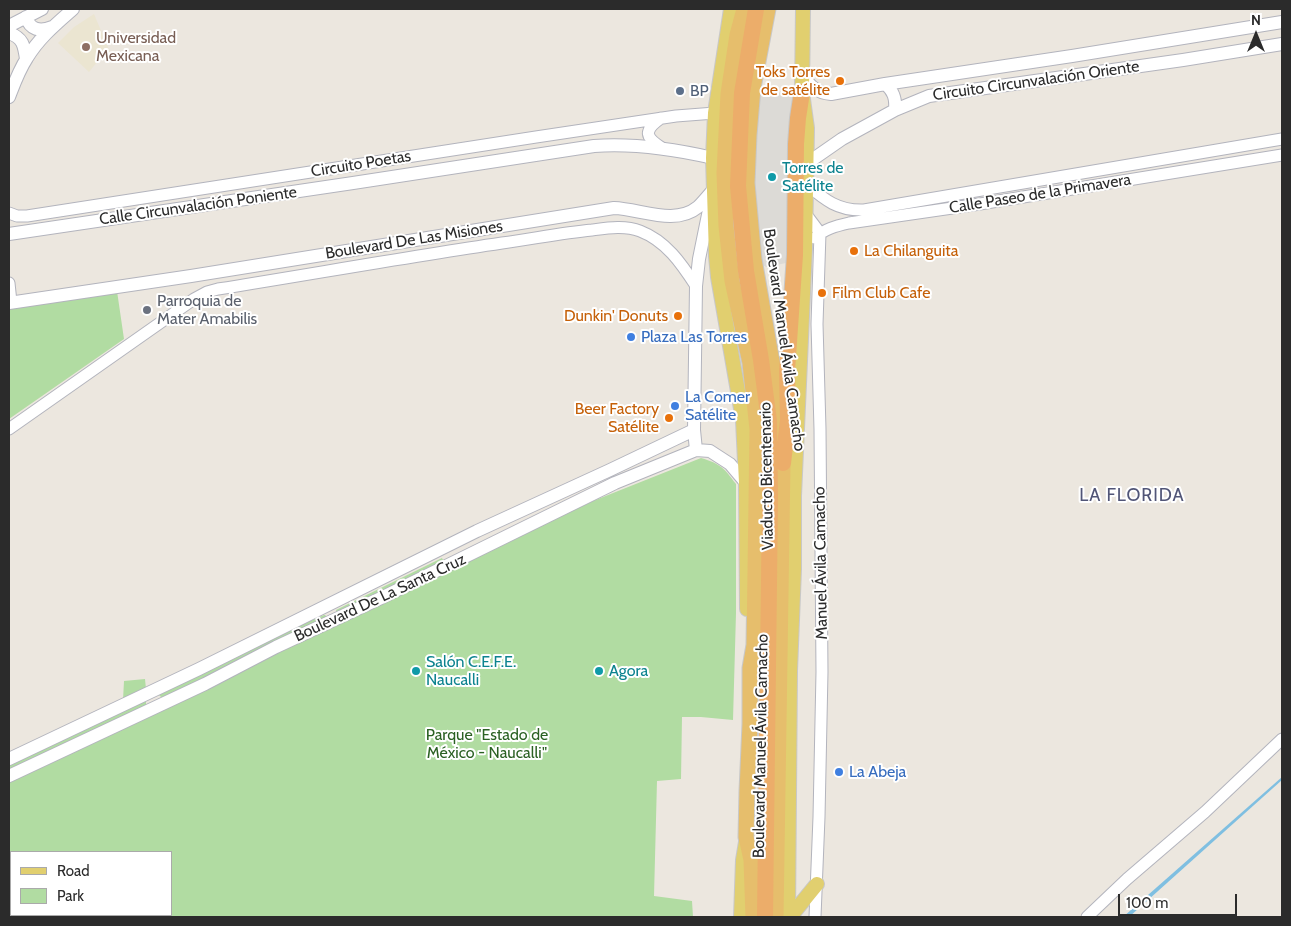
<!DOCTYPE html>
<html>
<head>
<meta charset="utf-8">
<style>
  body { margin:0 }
  #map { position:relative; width:1291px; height:926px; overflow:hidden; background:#ece7df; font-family:Cabin,sans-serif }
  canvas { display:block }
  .frame { position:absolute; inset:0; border:10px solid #2b2b2b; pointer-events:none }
  .legend { position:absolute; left:10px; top:851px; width:162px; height:65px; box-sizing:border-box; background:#fff; border:1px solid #aaa; margin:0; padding:6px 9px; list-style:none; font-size:15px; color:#2b2b2b }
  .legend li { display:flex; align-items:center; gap:10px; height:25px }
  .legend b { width:25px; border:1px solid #aaa }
  .north { position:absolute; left:1231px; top:10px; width:50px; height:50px; -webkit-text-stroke:4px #fff; paint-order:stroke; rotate:0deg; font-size:14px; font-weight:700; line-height:20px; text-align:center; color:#2b2b2b }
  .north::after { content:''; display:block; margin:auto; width:18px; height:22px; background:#2b2b2b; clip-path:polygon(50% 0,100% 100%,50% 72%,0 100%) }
  .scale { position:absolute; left:1118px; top:894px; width:119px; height:22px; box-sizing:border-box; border:2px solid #2b2b2b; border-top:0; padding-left:6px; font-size:15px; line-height:18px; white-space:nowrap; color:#2b2b2b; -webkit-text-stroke:4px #fff; paint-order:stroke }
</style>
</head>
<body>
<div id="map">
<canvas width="1291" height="926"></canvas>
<div class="frame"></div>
<ul class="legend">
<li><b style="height:6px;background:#e1cf6f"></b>Road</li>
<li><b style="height:14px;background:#b1dca2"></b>Park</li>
</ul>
<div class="north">N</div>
<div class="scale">100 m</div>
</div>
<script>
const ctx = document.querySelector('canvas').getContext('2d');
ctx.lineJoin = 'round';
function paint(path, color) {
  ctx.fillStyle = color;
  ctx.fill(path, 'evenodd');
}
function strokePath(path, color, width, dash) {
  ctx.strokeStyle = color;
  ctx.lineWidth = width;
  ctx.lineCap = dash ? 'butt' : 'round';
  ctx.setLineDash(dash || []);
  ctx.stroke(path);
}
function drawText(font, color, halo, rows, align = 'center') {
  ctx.font = font + ' Cabin,sans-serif';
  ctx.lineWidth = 4;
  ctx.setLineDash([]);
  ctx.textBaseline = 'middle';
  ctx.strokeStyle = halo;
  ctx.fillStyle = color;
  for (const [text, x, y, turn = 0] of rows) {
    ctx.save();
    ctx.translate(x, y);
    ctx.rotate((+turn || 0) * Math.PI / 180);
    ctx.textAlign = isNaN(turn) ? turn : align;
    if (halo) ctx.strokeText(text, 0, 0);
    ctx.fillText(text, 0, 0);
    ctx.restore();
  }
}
const education = new Path2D(`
  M94,14L110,52L98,61L89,72L58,43L74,27Z`);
const green = new Path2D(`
  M117,291L124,339L9,419V308Z
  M701,458C721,464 724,468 736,484V613L733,720L701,717H682L681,779L657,781L654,896L692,901L693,917H9V781L544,524L593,501ZM11,852H171V915H11Z
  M442,558L444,562L337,613L336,610L340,608Z
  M324,615H325L327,617L326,620L164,697H161L159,695L299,626Z
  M145,679L146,689L123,700L124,681Z
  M144,701L146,702V706L9,772V764Z`);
const plaza = new Path2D(`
  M759,92L795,93L790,258L786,263L766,267L760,263L752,192Z`);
const water = new Path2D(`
  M1282,777V780L1129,917H1123Z`);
const tertiary = new Path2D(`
  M661,118C643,131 645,137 662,148
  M806,184C825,200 838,211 864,210L1282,139
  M9,213L17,216H27L536,137L676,116L715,113
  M805,213L820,233L817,324L820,429L822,672L819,817L815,917
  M815,238C824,229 836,226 849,223L980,204L1282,155
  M9,283L11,302
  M9,429L194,299L207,292L218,289C312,274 407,257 502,243C532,239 561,233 592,230C607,228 625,225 640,231C666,241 681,263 696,286
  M1087,917L1127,879L1205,812L1282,739`);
const secondary = new Path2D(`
  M26,17C30,30 40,32 52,27
  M9,26L42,9
  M9,33C23,38 24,45 26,59
  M802,73C809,86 817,93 831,94L885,84L1072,56L1282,22
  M885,84C894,91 896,99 895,110
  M9,97C14,84 19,70 27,58C39,38 56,24 73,9
  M806,164L842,139L895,110L929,96L1183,60L1282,44
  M9,234L353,183L594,146C634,143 674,149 713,158
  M9,303L191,276L614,208C641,209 675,226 698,207C703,202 708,196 713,190
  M696,450L694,430L696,286L699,259L711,200
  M9,759L199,669L477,531L610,470L694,430
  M9,776L205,684L276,647L381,598L615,483L696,450L710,451L730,464L746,483`);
const primary = new Path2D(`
  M731,9L715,113L713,158L716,256L718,277L743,420L746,483L747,609
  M741,917L743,860L746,842
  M788,917L790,671L794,569V496L805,249L807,128L802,92L803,9
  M790,917L817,884`);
const trunk = new Path2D(`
  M744,9L737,35L728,94L724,173L726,226L732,281L750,363L757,429L754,645L750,668V724L747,791L746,837L751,860L753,917
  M768,9L753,88L749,135L747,183L754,259L776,384L783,463L776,917`);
const motorway = new Path2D(`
  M756,9L742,93L738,186L746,271L761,360L769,421L770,498L765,917
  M783,463L788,420L787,371L795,255L796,144L798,118L802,92`);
const markers = [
  [86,47,5,"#8d6e63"],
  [840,81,5,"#e8710a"],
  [680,91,5,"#5c6f8a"],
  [772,177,5,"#0f9aa8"],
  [854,251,5,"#e8710a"],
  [822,293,5,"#e8710a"],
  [147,310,5,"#6b7280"],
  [678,316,5,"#e8710a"],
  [631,337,5,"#3f7fe0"],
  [675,406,5,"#3f7fe0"],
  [669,418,5,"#e8710a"],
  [416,671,5,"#0f9aa8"],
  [599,671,5,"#0f9aa8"],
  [839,772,5,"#3f7fe0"]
];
const educationNames = [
  ["Universidad",96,38],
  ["Mexicana",96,56]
];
const foodNames = [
  ["Toks Torres",830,72],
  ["de satélite",830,90],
  ["La Chilanguita",864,251,"left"],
  ["Film Club Cafe",832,293,"left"],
  ["Dunkin' Donuts",668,316],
  ["Beer Factory",659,409],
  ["Satélite",659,427]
];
const streetNames = [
  ["Circuito Circunvalación Oriente",1036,81,-8],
  ["Circuito Poetas",361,164,-9],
  ["Calle Paseo de la Primavera",1040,194,-9],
  ["Calle Circunvalación Poniente",198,206,-8],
  ["Boulevard De Las Misiones",414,240,-9],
  ["Boulevard Manuel Ávila Camacho",784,340,82],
  ["Viaducto Bicentenario",767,476,-91],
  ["Manuel Ávila Camacho",821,563,-91],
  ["Boulevard De La Santa Cruz",380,598,-25],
  ["Boulevard Manuel Ávila Camacho",761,746,-89]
];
const serviceNames = [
  ["BP",690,91]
];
const cultureNames = [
  ["Torres de",782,168],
  ["Satélite",782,186],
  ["Salón C.E.F.E.",426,662],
  ["Naucalli",426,680],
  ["Agora",609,671]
];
const worshipNames = [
  ["Parroquia de",157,301],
  ["Mater Amabilis",157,319]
];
const shopNames = [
  ["Plaza Las Torres",641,337],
  ["La Comer",685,397],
  ["Satélite",685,415],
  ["La Abeja",849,772]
];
const parkNames = [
  ["Parque \"Estado de",487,735],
  ["México - Naucalli\"",487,753]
];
const neighbourhoodNames = [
  ["LA FLORIDA",1132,496]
];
paint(education, '#ebe5d1');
paint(green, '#b1dca2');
paint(plaza, '#dcdad6');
paint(water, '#7fbfe1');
strokePath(tertiary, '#b3b4bd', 13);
strokePath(secondary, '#b3b4bd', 14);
strokePath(primary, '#c8c8c8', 16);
strokePath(trunk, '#c8c8c8', 17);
strokePath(motorway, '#c8c8c8', 18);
strokePath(tertiary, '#fff', 11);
strokePath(secondary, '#fff', 12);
strokePath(primary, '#e1cf6f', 14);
strokePath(trunk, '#e6be6c', 15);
strokePath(motorway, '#ecad6a', 16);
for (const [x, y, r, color] of markers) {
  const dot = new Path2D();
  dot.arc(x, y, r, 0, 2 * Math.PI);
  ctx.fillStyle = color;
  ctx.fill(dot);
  strokePath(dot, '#fff', 2);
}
drawText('16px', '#785e54', '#fff', educationNames, 'left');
drawText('16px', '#c56008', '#fff', foodNames, 'right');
drawText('16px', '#2b2b2b', '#fff', streetNames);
drawText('16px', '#4e5e75', '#fff', serviceNames, 'left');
drawText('16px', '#0d838f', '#fff', cultureNames, 'left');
drawText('16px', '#5b616d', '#fff', worshipNames, 'left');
drawText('16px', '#366cbe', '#fff', shopNames, 'left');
drawText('16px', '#2b6123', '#fff', parkNames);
ctx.letterSpacing = '1px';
drawText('18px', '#515577', '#fff', neighbourhoodNames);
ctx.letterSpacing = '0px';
</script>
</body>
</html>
